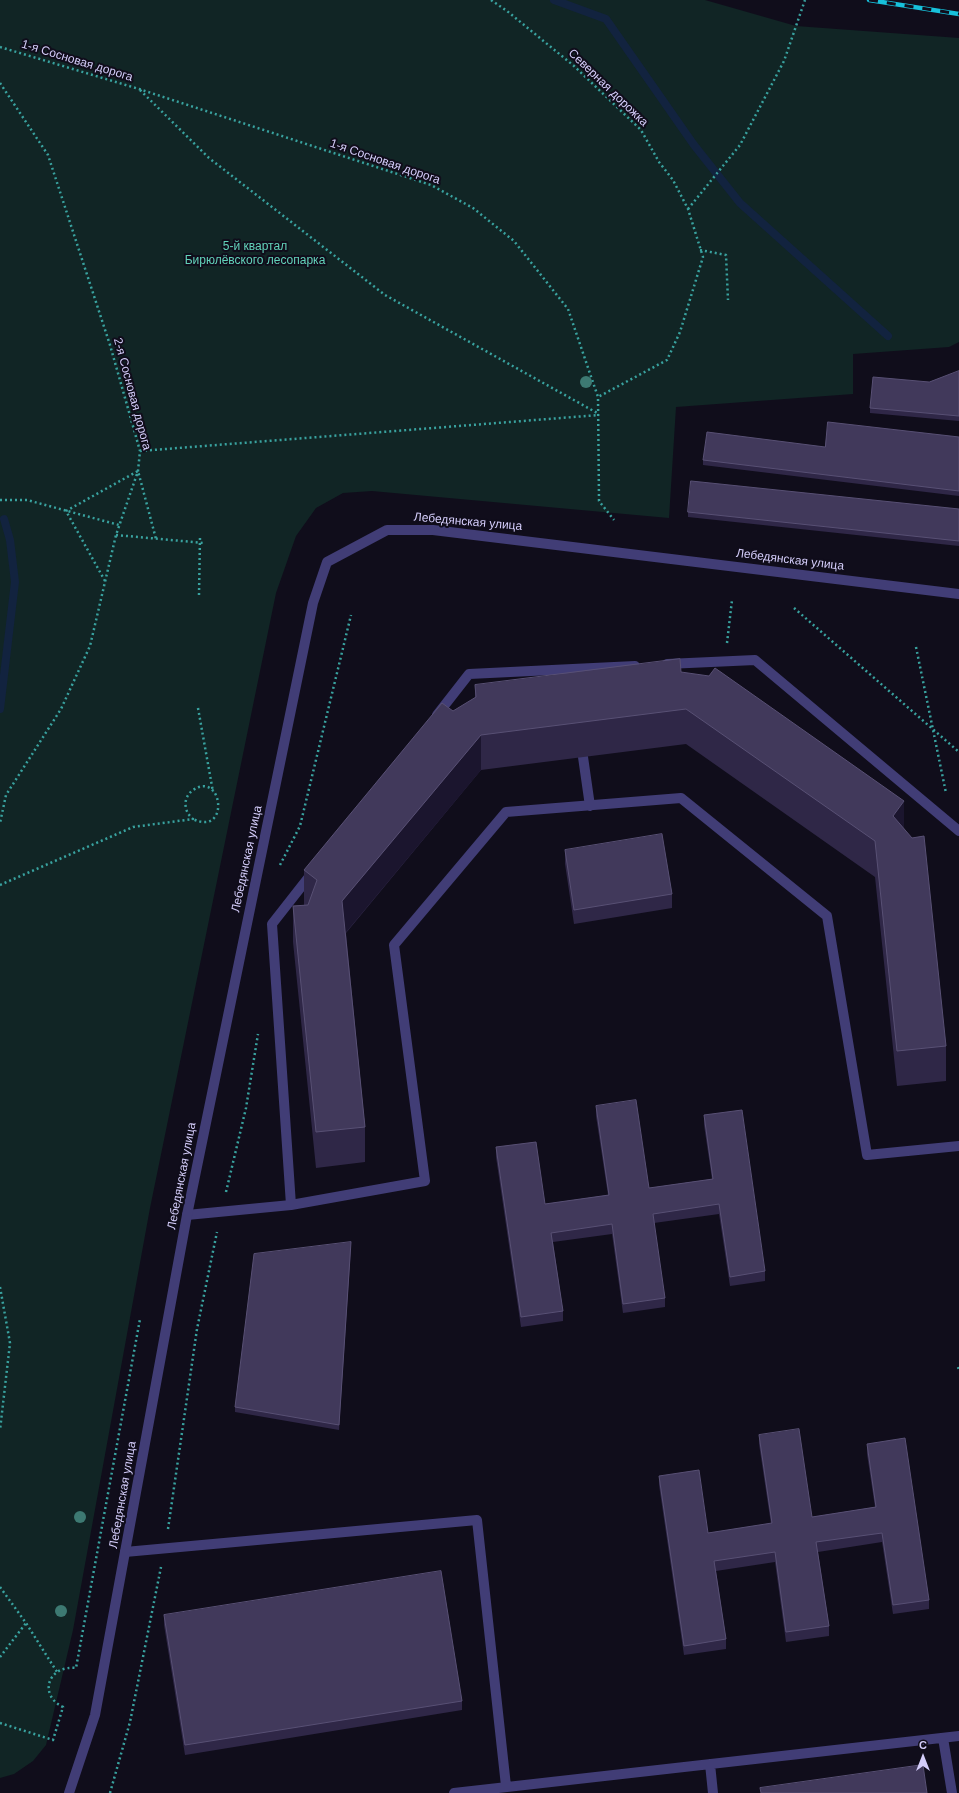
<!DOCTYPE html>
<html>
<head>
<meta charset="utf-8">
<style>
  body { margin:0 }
  #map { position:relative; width:959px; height:1793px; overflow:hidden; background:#100d1b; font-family:Arial,sans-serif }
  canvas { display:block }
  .north { position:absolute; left:903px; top:1737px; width:40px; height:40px; -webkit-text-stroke:3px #100d1b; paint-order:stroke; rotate:0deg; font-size:11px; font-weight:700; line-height:16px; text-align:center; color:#d4cdfa }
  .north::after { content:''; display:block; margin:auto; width:14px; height:18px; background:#d4cdfa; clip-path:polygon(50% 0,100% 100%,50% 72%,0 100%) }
</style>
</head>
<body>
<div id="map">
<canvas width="959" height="1793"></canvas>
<div class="north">С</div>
</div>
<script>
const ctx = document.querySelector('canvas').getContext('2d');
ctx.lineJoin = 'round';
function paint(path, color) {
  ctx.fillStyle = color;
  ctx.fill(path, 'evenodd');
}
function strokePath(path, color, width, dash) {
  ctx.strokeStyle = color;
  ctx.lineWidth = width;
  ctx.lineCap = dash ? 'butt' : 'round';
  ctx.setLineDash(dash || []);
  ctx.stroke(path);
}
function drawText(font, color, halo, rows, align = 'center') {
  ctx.font = font + ' Arial,sans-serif';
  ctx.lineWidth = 4;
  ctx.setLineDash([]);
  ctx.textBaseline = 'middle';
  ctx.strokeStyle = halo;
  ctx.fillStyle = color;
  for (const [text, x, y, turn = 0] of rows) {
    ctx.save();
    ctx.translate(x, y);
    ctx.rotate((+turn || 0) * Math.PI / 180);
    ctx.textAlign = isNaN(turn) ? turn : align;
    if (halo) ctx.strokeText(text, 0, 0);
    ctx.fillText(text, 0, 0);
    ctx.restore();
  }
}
const green = new Path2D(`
  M0,0H705L796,26L959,38V342L949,347L853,354V394L676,407L669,518L372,491L343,493L316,508L296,536L276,593L150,1208L73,1630L46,1745L33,1761L14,1774L0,1778Z`);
const stream = new Path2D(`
  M554,0L606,19L694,145L740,203L888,336
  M0,709L15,582L10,540L4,519`);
const path = new Path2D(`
  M491,0L507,11L574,66L641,130L659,162L673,180L688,209L703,257L680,332L667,360L598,397
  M0,47L139,89L431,185L473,208L514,241L568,309L598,397L599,501L614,520
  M0,83L48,155L110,345L140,451L138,471L116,535L90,646L61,709L6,795L0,823
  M140,90L209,158L385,295L599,414
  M688,209L740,145L784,61L805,0
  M700,250L726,255L728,300
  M140,451L599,415
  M0,500H27L119,525
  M116,535L204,543
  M105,581L66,511L138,471L156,539
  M199,595L200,537
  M794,608L959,752
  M727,643L732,600
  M916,647L946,793
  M198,708L213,792
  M280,865L300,826L351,615
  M0,885L133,827L193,819C184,812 182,798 193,790C223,770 230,837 193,819
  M226,1192L246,1108L258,1034
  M0,1287L10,1343L0,1430
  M958,1367L959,1370
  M168,1529L197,1329L217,1232
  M0,1587L26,1623L57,1672
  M0,1657L26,1623
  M0,1723L53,1740L63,1707C38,1695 48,1665 76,1668L140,1319
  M110,1793L130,1722L161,1567`);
const service = new Path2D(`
  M667,664L755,660L959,831
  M437,715L469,674L635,666
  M583,757L590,806
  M291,1205L272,924L312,873
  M187,1215L291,1205L425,1181L394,945L506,812L681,798L827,916L867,1155L959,1146
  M125,1552L477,1520L506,1786
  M943,1738L952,1793
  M710,1764L713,1793
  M454,1793L959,1736`);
const minor = new Path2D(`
  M69,1793L95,1715L187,1215L313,603L327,562L387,530H433L959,594`);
const rail = new Path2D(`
  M869,0L959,14`);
const trees = [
  [586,382],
  [80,1517],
  [61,1611]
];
const wall = new Path2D(`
  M959,371V421L870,413V408L929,382Z
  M959,437V496L703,465V460L825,447Z
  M959,509V546L688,517V512Z
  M681,672L904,828L946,1046V1081L897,1086L875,877L686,744L481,770L346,933L365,1127V1162L316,1168L293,942V906L304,905V870L475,698V685Z
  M565,850L672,894V908L574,924L565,864Z
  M596,1106L649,1188L712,1179L704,1125V1115L765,1271V1281L730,1286L719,1214L654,1223L665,1298V1307L623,1313L612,1234L553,1242L563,1311V1321L521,1327L496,1157V1147L545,1204L608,1195L596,1116Z
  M351,1247L339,1430L235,1412V1407Z
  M759,1435L812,1517L875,1507L867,1454V1444L929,1600V1609L893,1614L882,1542L818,1552L829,1626V1636L786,1642L775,1562L716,1571L726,1639V1649L684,1655L659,1485V1476L708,1533L771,1524L759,1444Z
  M164,1615L462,1701V1710L185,1755L164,1625Z`);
const shadedWall = new Path2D(`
  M481,735V770L342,937V901Z
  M904,801V836L893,816Z`);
const building = new Path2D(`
  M959,371V416L870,408L873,377L929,382Z
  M828,422L959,437V491L703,460L707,432L825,447Z
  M691,481L959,509V541L688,512Z
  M680,659L681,672L709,676L715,668L904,801L893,816L912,838L924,836L946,1046L897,1051L875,841L686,709L481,735L342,901L365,1127L316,1132L293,906L308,905L317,880L304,870L442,703L453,711L476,697L475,685Z
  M662,834L672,894L574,910L565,850Z
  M636,1100L649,1188L713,1179L704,1115L742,1110L765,1271L730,1277L719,1204L653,1214L665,1298L623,1304L612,1224L551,1233L563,1311L521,1317L496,1147L536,1142L545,1204L609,1195L596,1106Z
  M351,1242L339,1425L235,1407L254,1254Z
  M799,1429L812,1517L876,1507L867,1444L905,1438L929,1600L893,1605L882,1533L816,1542L829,1626L786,1632L775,1552L714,1561L726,1639L684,1646L659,1476L699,1470L708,1533L772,1523L759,1435Z
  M441,1571L462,1701L185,1745L164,1615Z
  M923,1765L927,1793H761L760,1788Z`);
const streetNames = [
  ["1-я Сосновая дорога",77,61,17],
  ["Северная дорожка",608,88,44],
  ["1-я Сосновая дорога",385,162,19],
  ["2-я Сосновая дорога",132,394,75],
  ["Лебедянская улица",468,522,5],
  ["Лебедянская улица",790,560,7],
  ["Лебедянская улица",247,859,-78],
  ["Лебедянская улица",182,1176,-79],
  ["Лебедянская улица",123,1495,-80]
];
const parkNames = [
  ["5-й квартал",255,247],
  ["Бирюлёвского лесопарка",255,261]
];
paint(green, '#112525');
strokePath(stream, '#12233f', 8);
strokePath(path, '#39a29f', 2.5, [2, 3]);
strokePath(service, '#413d76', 10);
strokePath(minor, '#413d76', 10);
strokePath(rail, '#17c1db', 4.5);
strokePath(rail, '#100d1b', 3, [9]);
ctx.fillStyle = '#3d7972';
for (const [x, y] of trees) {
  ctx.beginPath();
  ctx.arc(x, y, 6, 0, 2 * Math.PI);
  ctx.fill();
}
paint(wall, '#2f2747');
paint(shadedWall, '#1b152e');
paint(building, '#41395b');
strokePath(building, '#585074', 1);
drawText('12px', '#d4cdfa', '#100d1b', streetNames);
drawText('12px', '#62d1b9', '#100d1b', parkNames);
</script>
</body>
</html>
